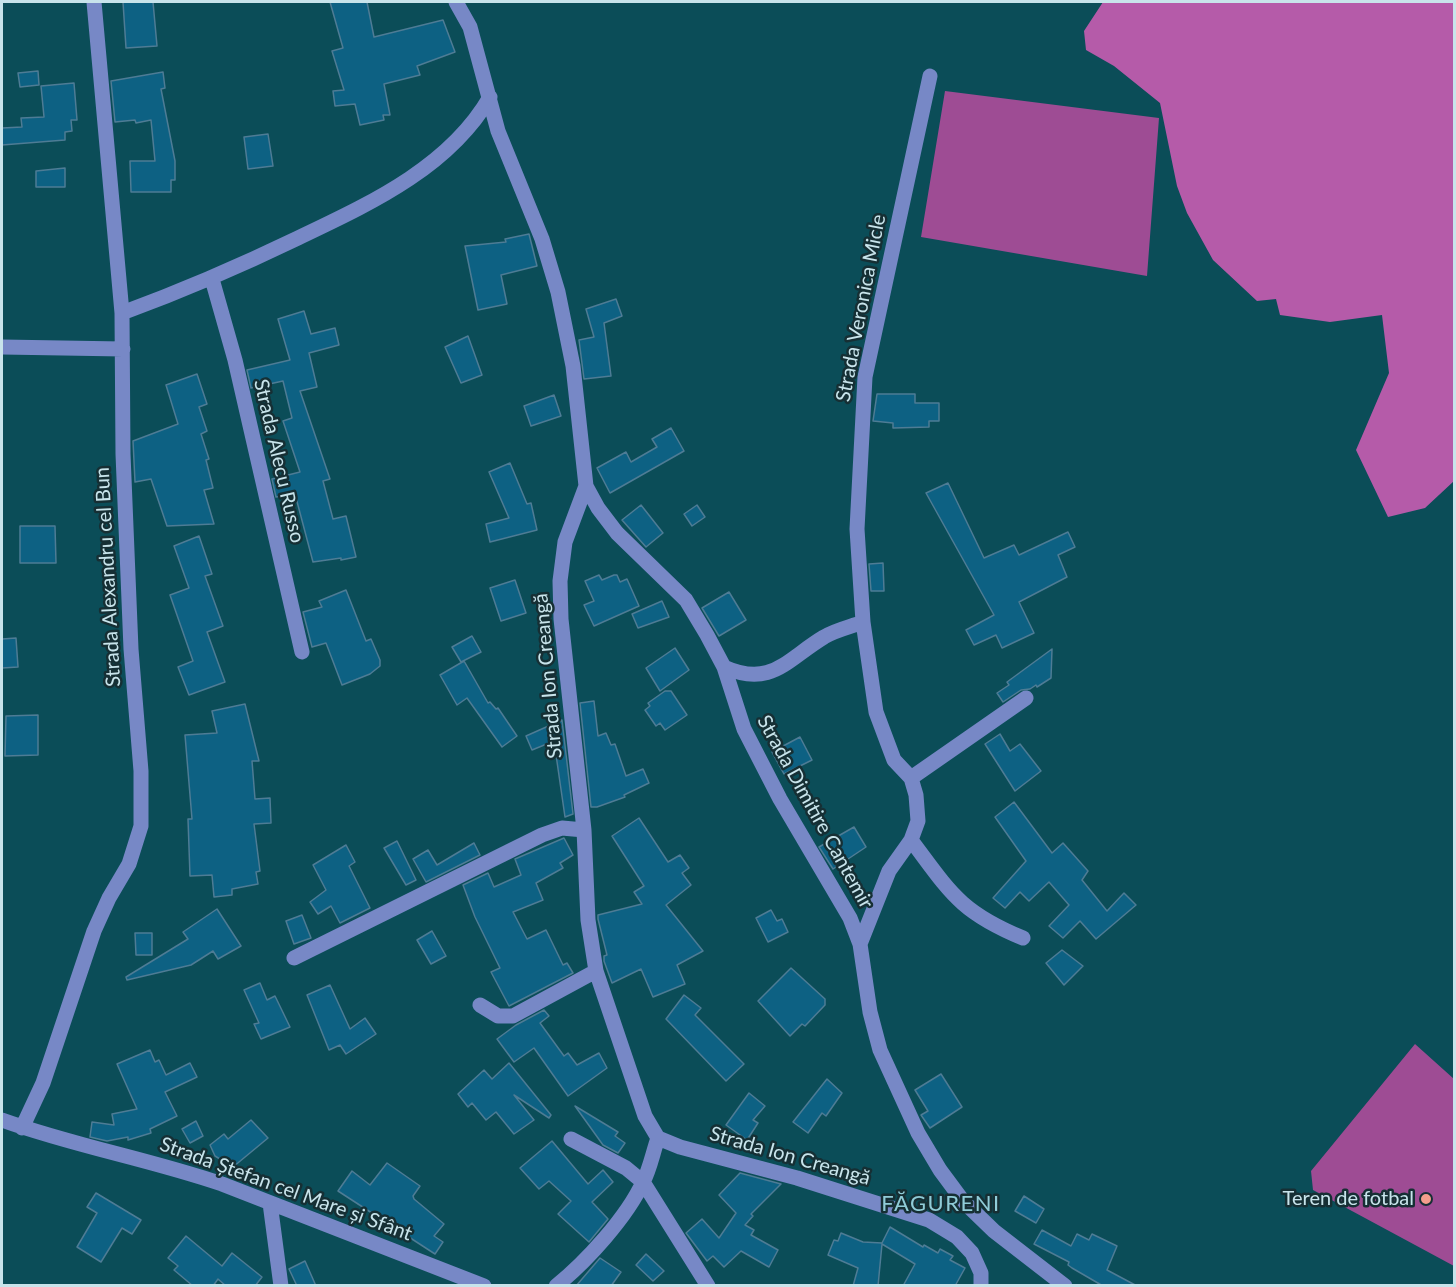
<!DOCTYPE html>
<html>
<head>
<meta charset="utf-8">
<style>
  body { margin:0 }
  #map { position:relative; width:1456px; height:1287px; overflow:hidden; background:#0b4d58; font-family:Lato,sans-serif }
  canvas { display:block }
  .frame { position:absolute; inset:0; border:3px solid #c8e4eb; pointer-events:none }
</style>
</head>
<body>
<div id="map">
<canvas width="1456" height="1287"></canvas>
<div class="frame"></div>
</div>
<script>
const ctx = document.querySelector('canvas').getContext('2d');
ctx.lineJoin = 'round';
function paint(path, color) {
  ctx.fillStyle = color;
  ctx.fill(path, 'evenodd');
}
function strokePath(path, color, width, dash) {
  ctx.strokeStyle = color;
  ctx.lineWidth = width;
  ctx.lineCap = dash ? 'butt' : 'round';
  ctx.setLineDash(dash || []);
  ctx.stroke(path);
}
function drawText(font, color, halo, rows, align = 'center') {
  ctx.font = font + ' Lato,sans-serif';
  ctx.lineWidth = 5;
  ctx.setLineDash([]);
  ctx.textBaseline = 'middle';
  ctx.strokeStyle = halo;
  ctx.fillStyle = color;
  for (const [text, x, y, turn = 0] of rows) {
    ctx.save();
    ctx.translate(x, y);
    ctx.rotate((+turn || 0) * Math.PI / 180);
    ctx.textAlign = isNaN(turn) ? turn : align;
    if (halo) ctx.strokeText(text, 0, 0);
    ctx.fillText(text, 0, 0);
    ctx.restore();
  }
}
const green = new Path2D(`
  M945,91L1159,118L1147,276L921,237Z
  M1415,1044L1454,1079V1266L1313,1190L1311,1171Z`);
const forest = new Path2D(`
  M1103,2H1454V481L1425,508L1388,517L1356,450L1389,373L1382,315L1330,322L1280,315L1276,299L1257,301L1213,260L1187,213L1177,186L1160,103L1114,66L1086,50L1084,31Z`);
const building = new Path2D(`
  M123,2H153L157,46L126,48Z
  M330,2H367L374,37L443,20L455,52L417,66L420,75L384,84L390,115H383L384,120L360,125L355,104L335,106L333,91L344,90L332,51L343,48Z
  M38,71L39,85L20,87L18,73Z
  M163,72L165,88L161,89L175,161V180H171V192H131L130,161H155L151,120L136,123L135,120L115,122L111,81Z
  M74,83L77,120H71L72,131L65,132V140L2,145V128L22,127L21,118L44,117L41,86Z
  M268,134L273,166L248,169L244,137Z
  M65,168V187H36V171Z
  M529,234L537,266L501,275L507,304L478,310L465,246L506,242L505,239Z
  M616,299L622,316L604,323L611,376L584,379L579,340L594,337L586,309Z
  M304,311L311,334L335,328L339,345L309,353L317,387L300,391L330,479L323,481L333,519L346,516L356,557L341,560V558L313,562L295,494L276,497L272,479L300,472L283,421L292,418L283,381L251,388L247,370L290,360L278,319Z
  M468,336L482,375L461,383L445,347Z
  M197,374L207,404L199,407L207,431L201,434L209,459L206,460L213,488L204,490L214,524L167,526L151,479L135,482L133,441L178,424L166,385Z
  M877,394H915V403H939V421H929V427L893,428V423L873,421Z
  M554,395L561,416L531,426L524,406Z
  M671,428L684,451L610,493L597,468L626,452L631,462L657,447L652,439Z
  M510,463L527,504L531,503L537,530L490,542L486,524L509,518L489,472Z
  M948,483L984,558L1014,545L1019,555L1068,532L1075,547L1058,555L1067,577L1019,602L1034,633L1002,648L996,635L974,645L966,630L994,615L926,493Z
  M641,505L663,533L646,547L622,520Z
  M697,505L705,517L692,526L684,514Z
  M20,526H55L56,563H20Z
  M199,536L212,574L205,576L223,626L207,632L225,682L189,695L178,667L193,661L170,595L189,588L174,546Z
  M883,563L884,591H871L869,564Z
  M599,575L602,580L614,575H617L620,582L627,579L639,606L594,626L584,605L594,601L585,581Z
  M515,580L526,613L501,621L490,588Z
  M346,590L366,641L371,639L380,660V666L370,674L342,685L326,643L312,647L303,612L322,607L319,601Z
  M729,592L746,620L719,636L702,608Z
  M662,601L669,617L638,628L632,614Z
  M472,636L481,652L461,662L452,647Z
  M16,638L18,667L2,668V639Z
  M675,648L689,670L660,691L646,668Z
  M1052,649L1051,678L1037,687L1036,685L1030,689L1021,690L1003,702L997,693L1009,685L1007,682Z
  M464,661L488,703L490,702L496,709L498,708L517,736L502,747L467,698L457,705L440,675Z
  M665,691H671L687,715L665,730L660,723L656,726L645,710L650,706L648,703Z
  M594,701L598,736L606,733L611,745L615,744L626,776L643,769L649,783L624,795L625,797L597,807H591L580,703Z
  M245,704L259,761H252L255,799L270,798L271,823L254,824L260,871L256,872L258,884L232,889V895L214,897L212,875L190,876L188,819H192L185,735L217,733L212,711Z
  M38,715V755L5,756L6,716Z
  M562,720L573,814L565,817L554,741L532,750L526,736Z
  M1000,734L1010,751L1020,744L1041,771L1015,791L985,744Z
  M800,737L812,760L784,774L772,752Z
  M1014,802L1052,853L1063,843L1088,871L1082,880L1107,911L1124,893L1136,905L1096,939L1080,921L1063,938L1049,926L1069,905L1049,882L1029,901L1020,892L1005,908L993,898L1026,861L995,817Z
  M639,818L668,862L680,855L689,868L682,873L691,885L666,905L703,951L677,965L685,984L653,997L641,969L612,983L604,961V956L607,955L598,919V915L642,904L634,892L644,886L612,836Z
  M854,827L866,847L833,869L819,847Z
  M564,838L573,855L560,863L563,868L536,883L543,900L513,912L527,939L546,930L563,965L567,963L573,973L509,1006L491,972L500,968L475,917L463,885L488,873L494,887L521,875L515,859Z
  M397,841L416,880L406,885L384,848Z
  M474,843L480,855L426,882L413,859L428,850L437,865Z
  M346,845L355,862L349,866L370,908L340,923L331,906L318,914L310,902L326,890L313,865Z
  M217,909L241,946L218,959L213,951L191,965L127,980L126,977L188,939L183,932Z
  M771,910L777,921L782,919L788,932L768,942L756,918Z
  M302,915L311,938L294,944L286,921Z
  M432,931L446,956L431,964L417,940Z
  M135,933H152V955H136Z
  M1062,950L1083,966L1064,985L1046,963Z
  M791,968L825,999V1005L805,1026L802,1024L790,1036L758,1001Z
  M260,983L267,1000L275,996L290,1027L261,1039L254,1024L259,1023L244,990Z
  M330,985L350,1029L365,1018L376,1034L346,1054L340,1045L329,1050L307,995Z
  M684,995L701,1008L695,1015L744,1064L726,1081L666,1019Z
  M544,1010L549,1016L540,1023L564,1056L568,1053L577,1065L599,1053L607,1068L568,1096L534,1048L514,1062L497,1039L516,1025Z
  M150,1050L155,1062L159,1060L166,1075L190,1063L197,1077L165,1092L177,1116L150,1129L151,1133L128,1140V1137L107,1141L90,1137L92,1122L114,1125L112,1114L137,1109L117,1064Z
  M509,1063L551,1115L549,1118L514,1095L534,1120L514,1134L496,1112L486,1120L472,1103L468,1107L458,1094L484,1070L492,1079Z
  M941,1074L962,1107L930,1128L921,1115L928,1111L915,1090Z
  M827,1079L842,1093L826,1116L822,1113L808,1133L793,1122Z
  M749,1093L765,1106L753,1120L758,1123L747,1140L726,1125Z
  M575,1106L618,1132L615,1136L625,1143L618,1153L603,1145Z
  M251,1120L268,1138L233,1167L215,1156L210,1145L224,1134L228,1139Z
  M196,1121L203,1136L190,1143L182,1129Z
  M552,1141L588,1184L603,1170L613,1182L592,1202L608,1219L589,1242L558,1214L571,1201L549,1181L539,1189L520,1168Z
  M387,1163L420,1186L413,1196L414,1199L444,1224L434,1236L443,1242L435,1254L338,1191L352,1171L370,1185Z
  M740,1173L781,1184L751,1214L753,1216L745,1225L754,1230L751,1235L778,1250L769,1267L741,1251L724,1267L713,1256L707,1261L686,1233L702,1219L719,1238L736,1213L719,1195Z
  M96,1193L141,1220L132,1234L122,1228L101,1262L77,1247L97,1213L87,1207Z
  M1024,1196L1044,1209L1036,1223L1015,1211Z
  M890,1227L923,1247L924,1245L938,1253L940,1249L953,1256L950,1260L965,1268L955,1286H903L915,1264L882,1244L878,1286H853L858,1268L828,1255L834,1240L838,1241L841,1233L863,1242L882,1243Z
  M1042,1230L1071,1246L1077,1234L1089,1240L1092,1234L1117,1246L1107,1270L1137,1286H1103L1072,1268L1068,1265L1069,1262L1034,1244Z
  M186,1236L222,1266L232,1253L262,1277L255,1286H226L218,1279L213,1286H193L174,1270L178,1266L168,1258Z
  M646,1254L664,1271L653,1281L636,1265Z
  M600,1258L621,1272L611,1286H576Z
  M305,1261L316,1286H297L289,1269Z`);
const minor = new Path2D(`
  M456,2L470,27L498,131L542,239L558,292L573,366L586,486L598,508L617,533L686,600L707,635L724,667L744,729L780,799L850,918L860,944L870,1012L880,1050L918,1133L940,1170L963,1201L994,1231L1065,1286
  M212,279L235,360L302,652
  M122,313C182,291 240,266 298,238C369,204 449,168 490,97
  M2,347L123,349
  M586,486L565,542L560,581L561,619L584,830L588,920L596,971L645,1116L658,1138L680,1147L797,1178L929,1220L957,1237L972,1253L981,1273V1286
  M724,667C771,688 786,660 824,637C835,630 850,627 863,622
  M911,778L1026,698
  M911,840C950,892 960,912 1023,938
  M860,944L889,871L911,840L918,821L916,795L911,778L894,760L876,712L863,622L857,529L865,377L930,76
  M294,958L542,835L562,828L584,830
  M480,1005L498,1016H513L596,971
  M2,1120C74,1146 149,1159 222,1184L484,1286
  M22,1128L43,1083L94,931L109,898L129,864L141,826V771L131,649L123,454L122,313L94,2
  M571,1139L626,1168L643,1182L708,1286
  M270,1203L281,1286
  M556,1286C586,1262 627,1217 643,1182C650,1169 653,1152 658,1138`);
const markers = [
  [1426,1199,6,"#f49d8c"]
];
const streetNames = [
  ["Strada Veronica Micle",861,308,-79],
  ["Strada Alecu Russo",279,461,77],
  ["Strada Alexandru cel Bun",108,577,-93],
  ["Strada Ion Creangă",548,676,-95],
  ["Strada Dimitire Cantemir",815,812,61],
  ["Strada Ion Creangă",790,1156,16],
  ["Strada Ștefan cel Mare și Sfânt",286,1189,20]
];
const poiNames = [
  ["Teren de fotbal",1414,1199]
];
const quarterNames = [
  ["FĂGURENI",941,1204]
];
paint(green, '#9e4c94');
paint(forest, '#b55ba9');
paint(building, '#0d6183');
strokePath(building, '#4e7c95', 1.5);
strokePath(minor, '#7788c6', 15);
for (const [x, y, r, color] of markers) {
  const dot = new Path2D();
  dot.arc(x, y, r, 0, 2 * Math.PI);
  ctx.fillStyle = color;
  ctx.fill(dot);
  strokePath(dot, '#162f34', 2);
}
drawText('20px', '#c8e4eb', '#162f34', streetNames);
drawText('20px', '#c8e4eb', '#162f34', poiNames, 'right');
ctx.letterSpacing = '1.5px';
drawText('22px', '#90ccd8', '#162f34', quarterNames);
ctx.letterSpacing = '0px';
</script>
</body>
</html>
